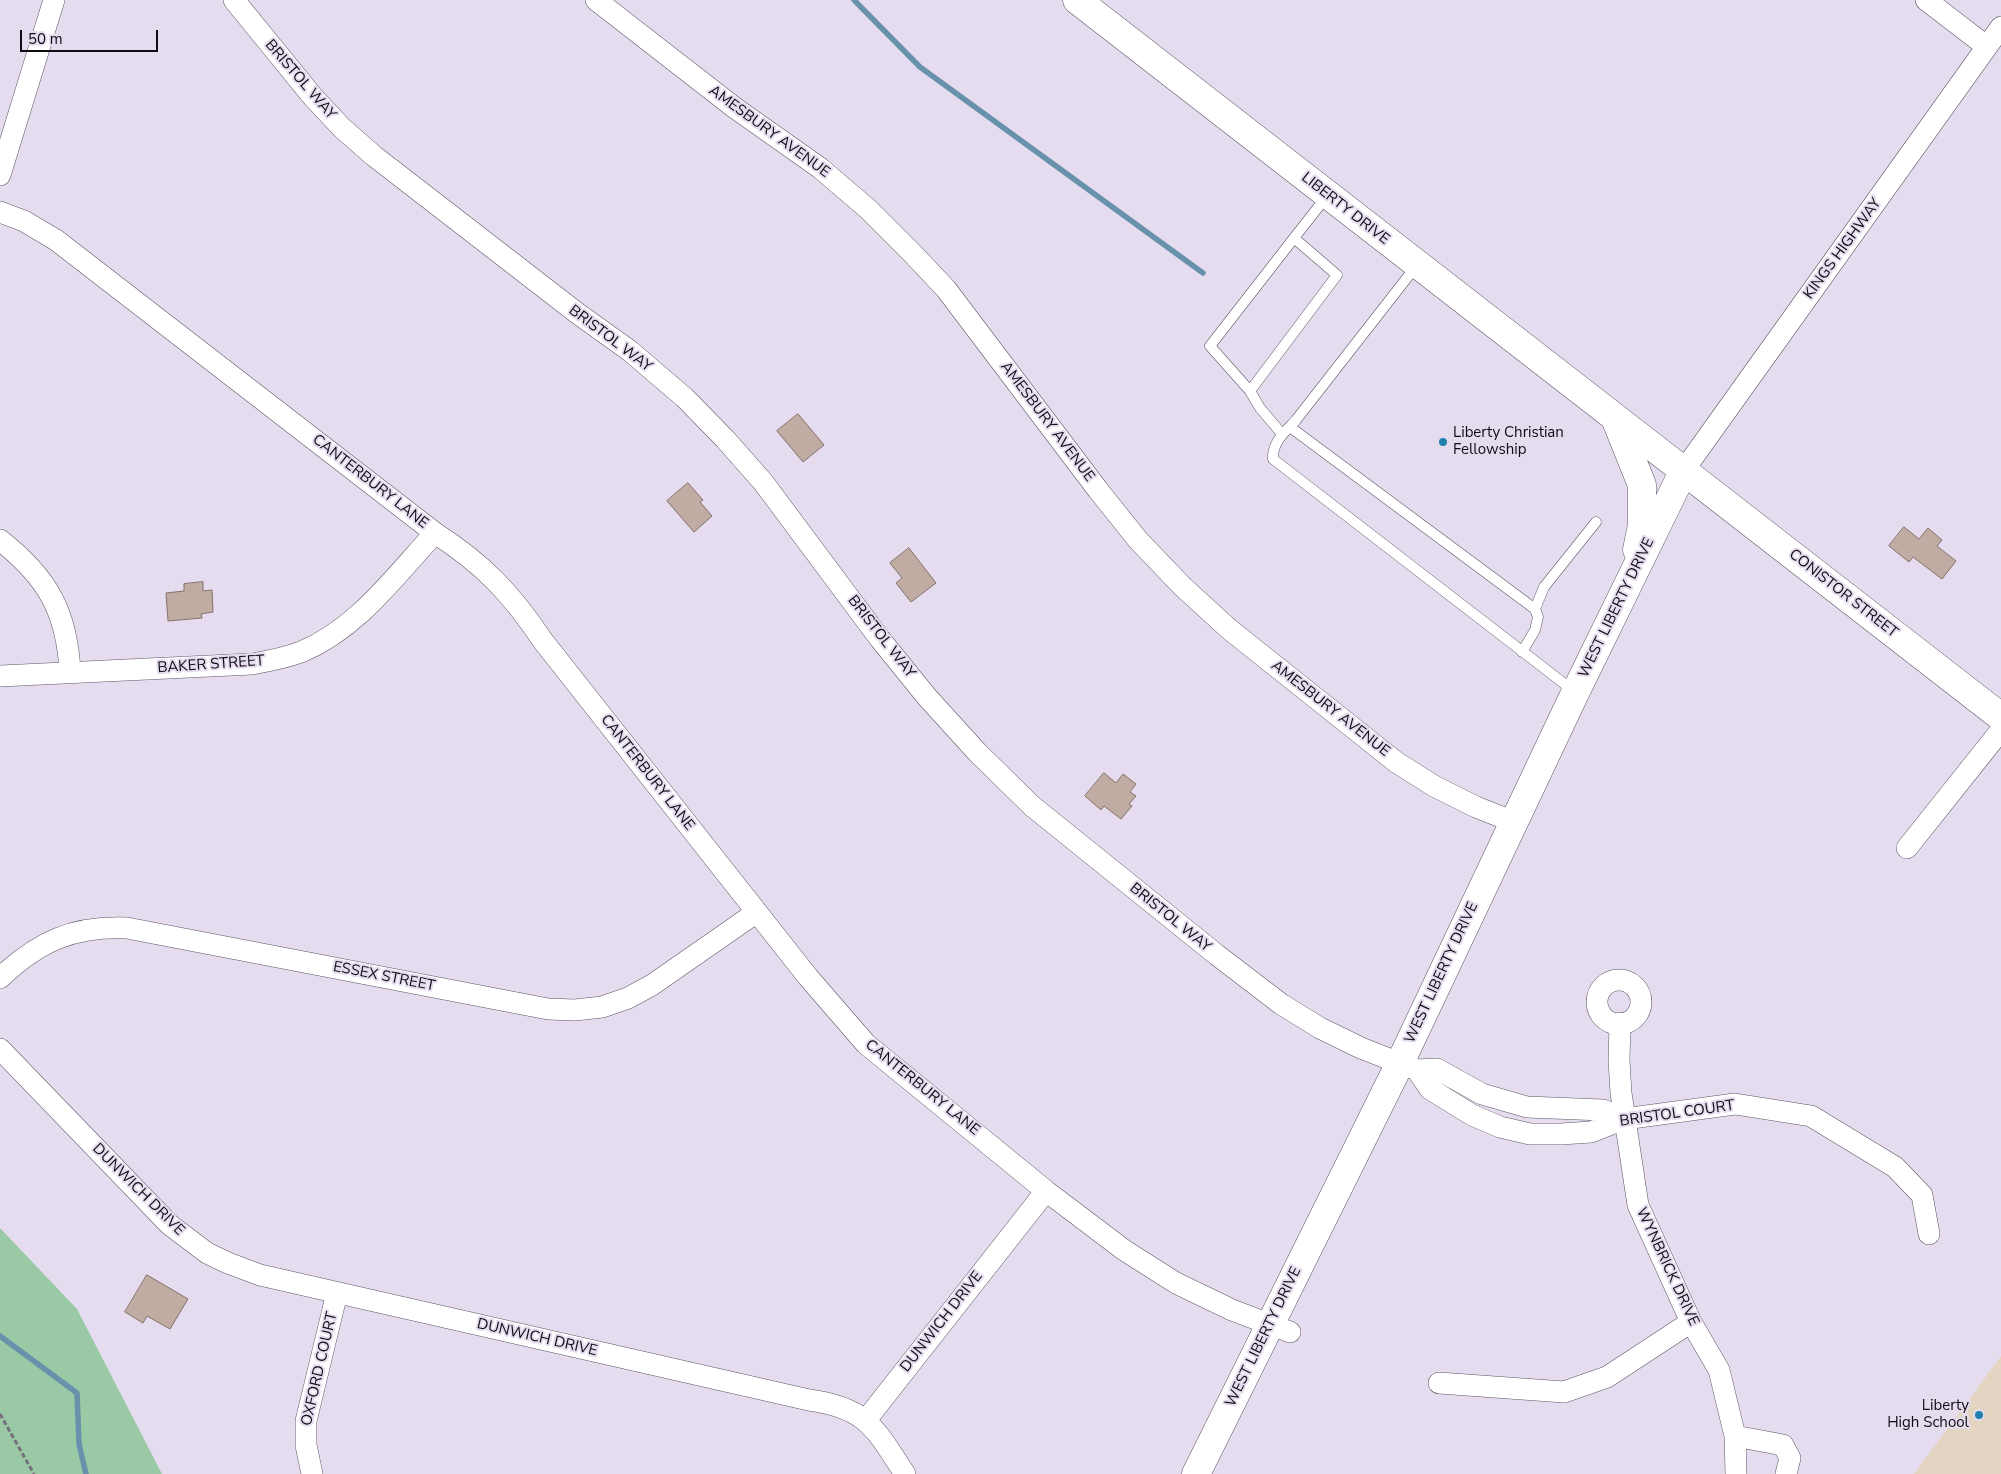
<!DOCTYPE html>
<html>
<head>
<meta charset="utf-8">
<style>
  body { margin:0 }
  #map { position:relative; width:2001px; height:1474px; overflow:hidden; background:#e6dcef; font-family:"Nunito Sans",sans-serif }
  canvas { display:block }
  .scale { position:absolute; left:20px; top:30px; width:138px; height:22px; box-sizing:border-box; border:2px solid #0f0b11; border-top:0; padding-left:6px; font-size:15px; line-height:18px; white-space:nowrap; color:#0f0b11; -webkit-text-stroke:4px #e6dcef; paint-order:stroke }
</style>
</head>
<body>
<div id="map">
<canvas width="2001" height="1474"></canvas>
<div class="scale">50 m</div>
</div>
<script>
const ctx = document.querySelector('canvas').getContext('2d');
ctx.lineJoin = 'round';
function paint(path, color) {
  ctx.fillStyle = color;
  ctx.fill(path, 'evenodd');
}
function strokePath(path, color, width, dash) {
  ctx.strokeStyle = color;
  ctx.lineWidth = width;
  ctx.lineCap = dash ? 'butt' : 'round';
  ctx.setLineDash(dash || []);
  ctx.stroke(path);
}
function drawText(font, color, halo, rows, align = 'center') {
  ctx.font = font + ' "Nunito Sans",sans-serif';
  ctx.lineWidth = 4;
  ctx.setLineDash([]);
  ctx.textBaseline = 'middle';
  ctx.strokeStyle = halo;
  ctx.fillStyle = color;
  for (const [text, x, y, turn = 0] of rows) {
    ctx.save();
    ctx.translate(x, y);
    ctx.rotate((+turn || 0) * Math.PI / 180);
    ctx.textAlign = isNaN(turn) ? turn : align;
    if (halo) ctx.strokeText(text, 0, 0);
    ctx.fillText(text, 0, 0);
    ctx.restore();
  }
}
const education = new Path2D(`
  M2001,1356V1474H1914Z`);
const green = new Path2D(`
  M0,1228L77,1309L162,1474H0Z`);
const stream = new Path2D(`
  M854,0L920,67L1203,273
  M0,1336L77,1393L79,1444L86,1474`);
const building = new Path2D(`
  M798,414L824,445L803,462L777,431Z
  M688,483L703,500L700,502L712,516L694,532L667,501Z
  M1904,527L1919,539L1928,528L1942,540L1937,546L1956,561L1942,579L1913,557L1909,562L1889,546Z
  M909,548L936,583L911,602L896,583L902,578L890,563Z
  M203,582V591L212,590L213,612L201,614L202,618L168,621L166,593L184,591V584Z
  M1104,773L1116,783L1123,774L1136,784L1130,792L1136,796L1129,804L1132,806L1121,819L1104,806L1101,810L1085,796Z
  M147,1275L188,1299L170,1329L147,1316L143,1323L125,1312Z`);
const path = new Path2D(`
  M0,1414L34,1474`);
const service = new Path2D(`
  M1294,238L1327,196
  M1417,265L1296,420C1285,432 1272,442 1273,459L1575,692
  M1250,391L1210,346L1294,238L1337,275L1250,391L1260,408L1282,434
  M1290,427L1535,609L1538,617L1535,630L1522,652
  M1535,609L1544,587L1596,522`);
const minor = new Path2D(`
  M234,0L313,97L342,128L374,156L577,313L630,351L685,398L725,439L763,482L880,639L927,697L977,752L1032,806L1217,955L1281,1004L1320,1028L1361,1048L1417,1070L1437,1069L1482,1094L1527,1107L1603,1110L1624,1119
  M596,0L735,108L820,168L868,209L913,254L946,289L1098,490L1138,540L1182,586L1229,629L1396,762L1434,786L1476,807L1514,822
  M1926,0L1986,46
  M0,175L54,0
  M0,212L24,221L56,240L435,533C483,564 511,593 543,641L808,977L866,1044L1046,1191L1124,1250L1176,1283L1232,1310L1290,1332
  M1684,470L2001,27
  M0,540C47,577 67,611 70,672
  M0,676L252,664C269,661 285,658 301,652C357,629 395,576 435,533
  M1907,848L2001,730
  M0,978C39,941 73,926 127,928L548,1009L575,1010L602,1007L628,998L652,985L757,912
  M1597 1002a22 22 0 1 1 44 0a22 22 0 1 1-44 0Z
  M1620,1023L1619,1060L1621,1093L1638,1205L1691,1322L1719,1370L1735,1436L1736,1474
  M0,1049L170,1225L207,1253L228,1263L260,1275L809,1400C868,1408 875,1429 905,1474
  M1417,1070L1430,1089L1472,1115L1500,1127L1530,1134H1561L1591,1132L1624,1119L1735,1104L1811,1116L1895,1167L1922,1195L1929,1234
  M1439,1383L1564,1392L1607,1377L1691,1322
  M866,1420L1046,1191
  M1735,1436L1783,1445L1790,1458L1786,1474
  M312,1474L306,1445V1421L337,1293`);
const secondary = new Path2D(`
  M1077,0L2001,717
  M1615,418L1642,485V525L1637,550
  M1196,1474L1400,1063L1575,693L1684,470`);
const markers = [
  [1443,442,5,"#2280ac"],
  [1979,1415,5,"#2280ac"]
];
const streetNames = [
  ["BRISTOL WAY",300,80,49],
  ["AMESBURY AVENUE",769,132,36],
  ["LIBERTY DRIVE",1345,209,38],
  ["KINGS HIGHWAY",1843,249,-54],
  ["BRISTOL WAY",610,339,37],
  ["AMESBURY AVENUE",1047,422,53],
  ["CANTERBURY LANE",370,482,38],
  ["CONISTOR STREET",1843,594,38],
  ["WEST LIBERTY DRIVE",1617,608,-64],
  ["BRISTOL WAY",881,637,52],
  ["BAKER STREET",211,665,-4],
  ["AMESBURY AVENUE",1330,709,38],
  ["CANTERBURY LANE",647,773,52],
  ["BRISTOL WAY",1170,918,39],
  ["WEST LIBERTY DRIVE",1442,973,-65],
  ["ESSEX STREET",384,977,11],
  ["CANTERBURY LANE",922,1088,39],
  ["BRISTOL COURT",1677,1114,-8],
  ["DUNWICH DRIVE",138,1190,45],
  ["WYNBRICK DRIVE",1667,1267,65],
  ["DUNWICH DRIVE",942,1322,-52],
  ["WEST LIBERTY DRIVE",1264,1337,-64],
  ["DUNWICH DRIVE",537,1338,13],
  ["OXFORD COURT",320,1369,-77]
];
const poiNames = [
  ["Liberty Christian",1453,433],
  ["Fellowship",1453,450],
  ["Liberty",1969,1406,"right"],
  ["High School",1969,1423,"right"]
];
paint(education, '#e4d4c2');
paint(green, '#9acaa5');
strokePath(stream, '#6891ac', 5.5);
paint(building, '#c1aca4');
strokePath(building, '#836f68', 1);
strokePath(service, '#5d5564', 11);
strokePath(minor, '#5d5564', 22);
strokePath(secondary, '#5d5564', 29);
strokePath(path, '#77707c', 3, [5, 2.5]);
strokePath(service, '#fff', 10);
strokePath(minor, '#fff', 21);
strokePath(secondary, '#fff', 28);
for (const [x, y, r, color] of markers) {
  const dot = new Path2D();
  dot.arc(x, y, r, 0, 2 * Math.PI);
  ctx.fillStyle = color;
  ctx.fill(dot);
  strokePath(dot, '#e6dcef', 2);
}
drawText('15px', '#0f0b11', '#e6dcef', streetNames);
drawText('15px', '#0f0b11', '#e6dcef', poiNames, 'left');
</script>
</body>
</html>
